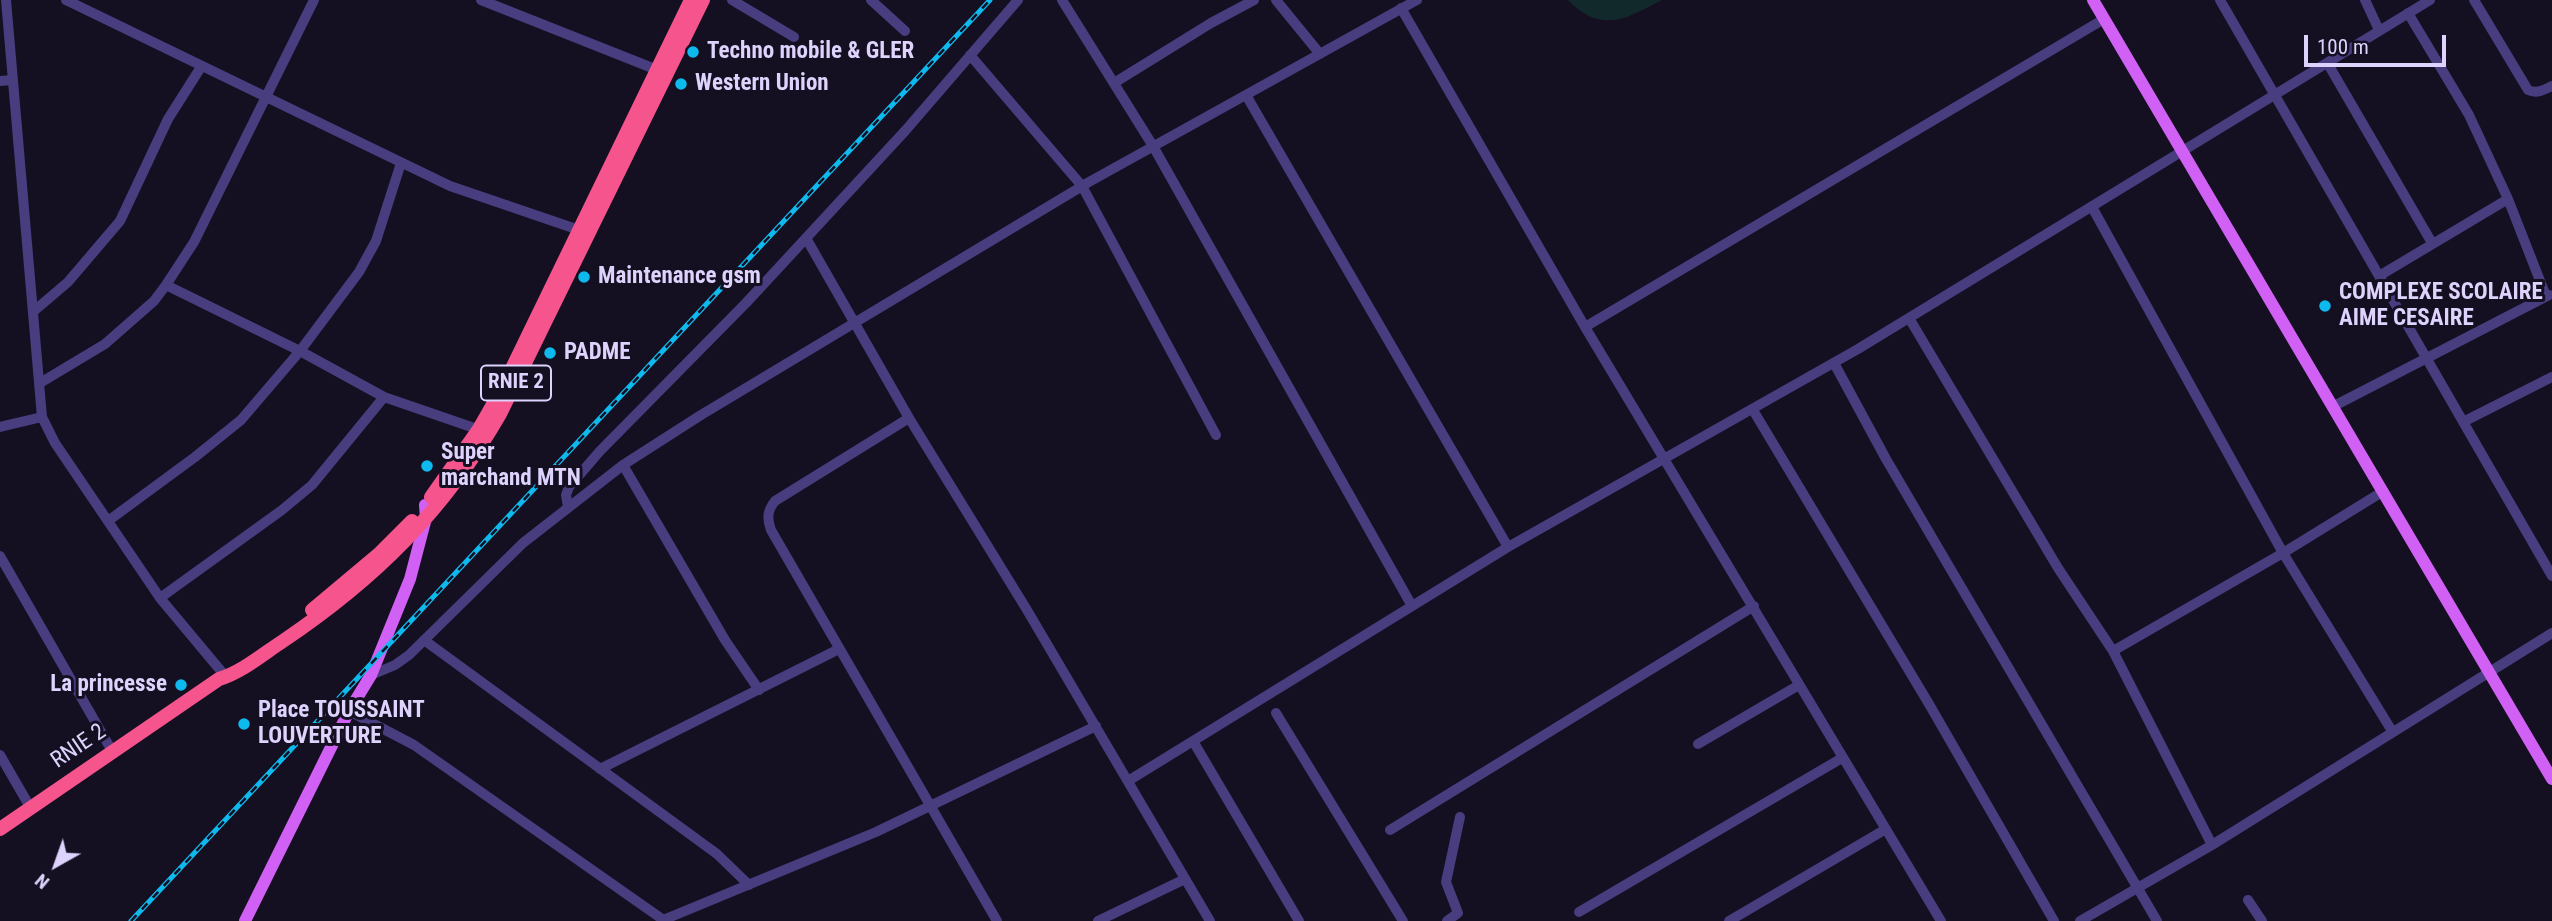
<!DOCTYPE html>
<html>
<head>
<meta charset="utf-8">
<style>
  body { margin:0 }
  #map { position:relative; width:2552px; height:921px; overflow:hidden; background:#150f22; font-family:"Roboto Condensed",sans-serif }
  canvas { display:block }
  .north { position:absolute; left:21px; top:830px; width:70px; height:70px; -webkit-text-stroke:5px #150f22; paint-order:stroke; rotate:220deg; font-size:19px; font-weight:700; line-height:28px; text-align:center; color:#ddd3fc }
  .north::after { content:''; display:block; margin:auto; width:24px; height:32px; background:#ddd3fc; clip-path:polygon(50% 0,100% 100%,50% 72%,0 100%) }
  .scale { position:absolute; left:2304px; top:35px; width:142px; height:32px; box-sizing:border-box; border:4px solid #ddd3fc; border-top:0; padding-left:9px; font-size:21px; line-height:24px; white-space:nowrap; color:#ddd3fc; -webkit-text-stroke:5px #150f22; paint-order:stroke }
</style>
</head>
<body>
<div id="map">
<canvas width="2552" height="921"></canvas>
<div class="north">N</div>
<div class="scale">100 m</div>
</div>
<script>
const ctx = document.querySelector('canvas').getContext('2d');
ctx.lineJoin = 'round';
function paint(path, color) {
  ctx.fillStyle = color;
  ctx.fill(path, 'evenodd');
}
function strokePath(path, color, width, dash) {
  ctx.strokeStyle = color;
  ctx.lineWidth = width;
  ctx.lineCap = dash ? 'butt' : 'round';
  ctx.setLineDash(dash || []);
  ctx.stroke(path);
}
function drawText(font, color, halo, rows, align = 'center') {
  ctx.font = font + ' "Roboto Condensed",sans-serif';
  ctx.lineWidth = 6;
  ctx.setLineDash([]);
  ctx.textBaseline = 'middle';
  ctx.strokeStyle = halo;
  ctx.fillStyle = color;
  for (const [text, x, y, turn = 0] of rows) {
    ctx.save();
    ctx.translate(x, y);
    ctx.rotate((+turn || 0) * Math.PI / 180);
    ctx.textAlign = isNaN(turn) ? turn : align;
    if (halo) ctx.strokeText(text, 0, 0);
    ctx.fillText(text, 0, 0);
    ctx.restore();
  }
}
const green = new Path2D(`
  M1568,0H1662C1627,18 1602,35 1568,0Z`);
const minor = new Path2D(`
  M6,0L42,417L55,443L160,598L226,677
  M66,0L450,186L585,232
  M481,0L660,71
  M732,0L794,37
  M871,0L905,31
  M1062,0L1153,146L1412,606
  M1276,0L1320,54
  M2220,0L2552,576
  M2365,0L2379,30
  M2474,0L2528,90C2537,94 2544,90 2552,86
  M1401,8L1585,327L1941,921
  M2408,13L2469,115L2508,199L2546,296
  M970,55L1082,186L1216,435
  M2328,64L2432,243
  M0,81L13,80
  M1114,83L1211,23L1254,0
  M1246,95L1508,547
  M2092,207L2283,553L2392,731
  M806,238L909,418L1027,610L1210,921
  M2379,276L2508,199
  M166,285L300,351L384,397L483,431
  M34,311L68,282L120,221L168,119L201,67
  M1909,318L2058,568L2113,651L2212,845
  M1585,327L2104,19
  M1834,363L1886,459L2157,921
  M40,383L105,344L154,301L166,285L194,242L314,0
  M2332,407L2549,295
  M1753,410L1929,704L2054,921
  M909,418L775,501C767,511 767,518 771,530L997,921
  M2463,422L2552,377
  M0,427L42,417
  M623,465L725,640L759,690
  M568,507L566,495L569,487L600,451L746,303L905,131L1018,0
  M108,521L195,457L241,420L300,351L359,272L376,241L401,163
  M0,556L112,751
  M160,598L282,510L312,485L384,397
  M424,640L717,854L749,885
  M2113,651L2283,553L2382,492
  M371,675L395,665L409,655L523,543L623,465L701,415L1089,182L1417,0
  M349,711L414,745L665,921
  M1276,713L1403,921
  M1193,741L1299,921
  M1698,744L1799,685
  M0,755L30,807
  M600,769L839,649
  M1128,781L1508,547L1858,349L2430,0
  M1390,830L1754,606
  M2248,900L2262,921
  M1579,912L1842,758
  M663,920L876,832L1096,726
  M1098,921L1185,879
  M1447,921L1458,913L1446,882L1460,817
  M1729,921L1886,829
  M2080,921L2212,845L2552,633`);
const major = new Path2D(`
  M2093,0L2552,779
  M245,921L349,711L371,675L410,579L426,518L425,505`);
const highway = new Path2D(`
  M431,497L479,429L503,387L691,0
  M312,610L380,553L412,521
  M0,829L219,679C242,672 263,654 283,641C375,579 444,511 500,414L703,0`);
const rail = new Path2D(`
  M131,921L990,0`);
const markers = [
  [693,52,7,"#0eb9ed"],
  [681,84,7,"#0eb9ed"],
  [584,277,7,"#0eb9ed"],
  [2325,306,7,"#0eb9ed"],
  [550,353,7,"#0eb9ed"],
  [427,466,7,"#0eb9ed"],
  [181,685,7,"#0eb9ed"],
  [244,724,7,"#0eb9ed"]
];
const shields = [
  [516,383,70]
];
const shieldNames = [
  ["RNIE 2",516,383]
];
const poiNames = [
  ["Techno mobile & GLER",707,52],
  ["Western Union",695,84],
  ["Maintenance gsm",598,277],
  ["COMPLEXE SCOLAIRE",2339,293],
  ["AIME CESAIRE",2339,319],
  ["PADME",564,353],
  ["Super",441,453],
  ["marchand MTN",441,479],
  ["La princesse",167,685,"right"],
  ["Place TOUSSAINT",258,711],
  ["LOUVERTURE",258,737]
];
const streetNames = [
  ["RNIE 2",79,747,-34]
];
paint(green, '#12292b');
strokePath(minor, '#483d7e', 10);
strokePath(major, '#d160f5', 12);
strokePath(highway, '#f5558c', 14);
strokePath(rail, '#0eb9ed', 5);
strokePath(rail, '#150f22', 2.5, [8]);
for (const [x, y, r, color] of markers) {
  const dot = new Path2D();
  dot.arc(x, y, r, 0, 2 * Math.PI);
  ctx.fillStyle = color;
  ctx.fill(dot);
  strokePath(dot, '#150f22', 2.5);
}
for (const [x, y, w] of shields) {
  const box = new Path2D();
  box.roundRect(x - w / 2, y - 17.5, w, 35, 5);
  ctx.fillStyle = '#150f22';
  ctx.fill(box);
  strokePath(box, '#ddd3fc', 2);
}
drawText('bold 21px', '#ddd3fc', null, shieldNames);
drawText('bold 23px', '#ddd3fc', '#150f22', poiNames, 'left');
drawText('23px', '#ddd3fc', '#150f22', streetNames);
</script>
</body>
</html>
